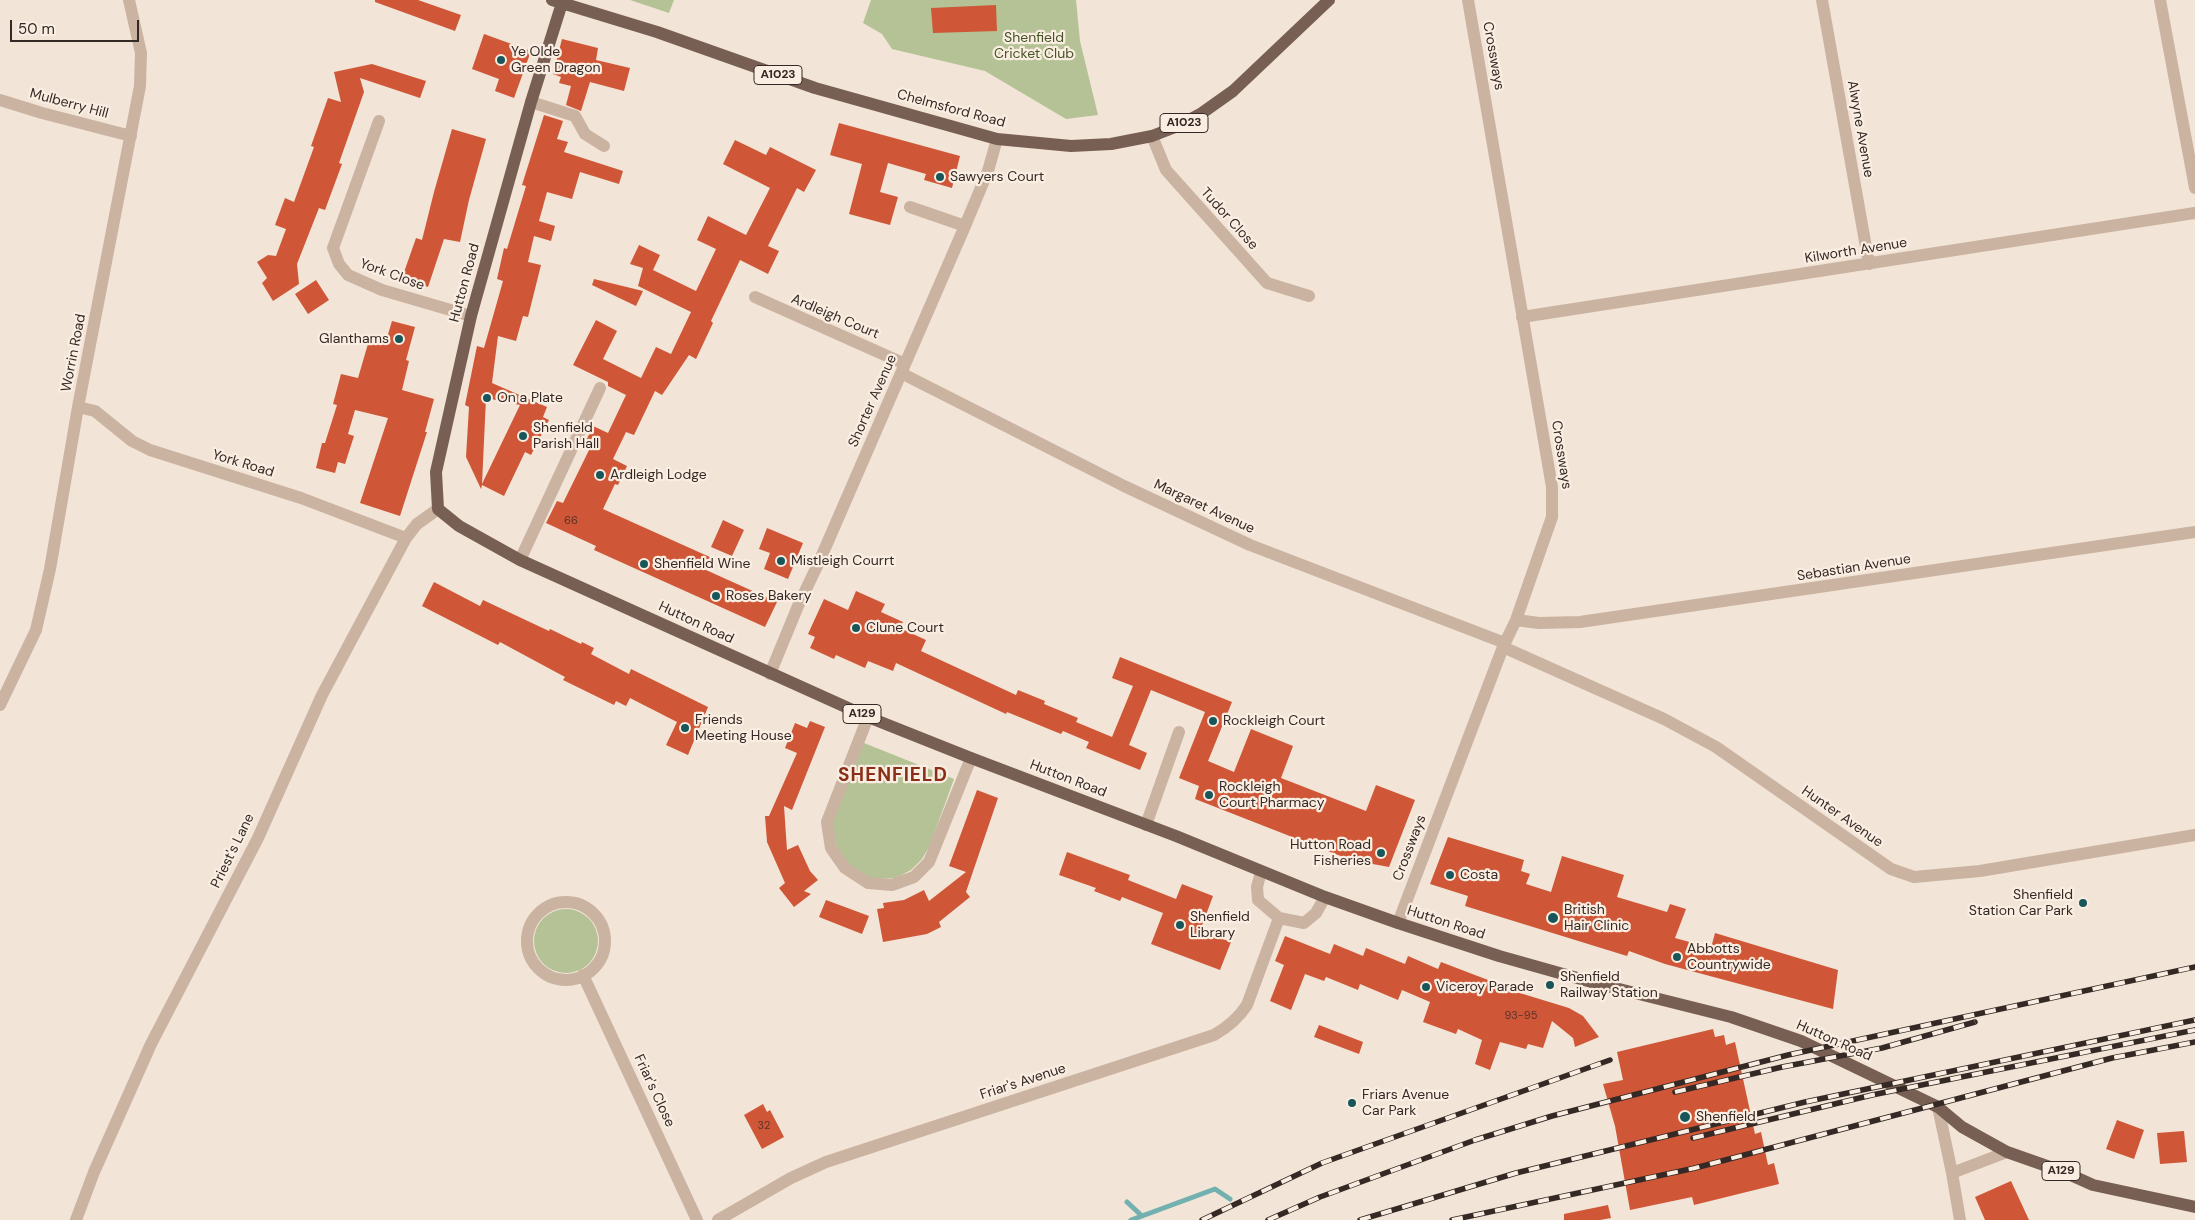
<!DOCTYPE html>
<html>
<head>
<meta charset="utf-8">
<style>
  body { margin:0 }
  #map { position:relative; width:2195px; height:1220px; overflow:hidden; background:#f2e4d6; font-family:"DM Sans",sans-serif }
  canvas { display:block }
  .scale { position:absolute; left:10px; top:20px; width:129px; height:22px; box-sizing:border-box; border:2px solid #352925; border-top:0; padding-left:6px; font-size:15px; line-height:18px; white-space:nowrap; color:#352925; -webkit-text-stroke:4px #faeee2; paint-order:stroke }
</style>
</head>
<body>
<div id="map">
<canvas width="2195" height="1220"></canvas>
<div class="scale">50 m</div>
</div>
<script>
const ctx = document.querySelector('canvas').getContext('2d');
ctx.lineJoin = 'round';
function paint(path, color) {
  ctx.fillStyle = color;
  ctx.fill(path, 'evenodd');
}
function strokePath(path, color, width, dash) {
  ctx.strokeStyle = color;
  ctx.lineWidth = width;
  ctx.lineCap = dash ? 'butt' : 'round';
  ctx.setLineDash(dash || []);
  ctx.stroke(path);
}
function drawText(font, color, halo, rows, align = 'center') {
  ctx.font = font + ' "DM Sans",sans-serif';
  ctx.lineWidth = 4.5;
  ctx.setLineDash([]);
  ctx.textBaseline = 'middle';
  ctx.strokeStyle = halo;
  ctx.fillStyle = color;
  for (const [text, x, y, turn = 0] of rows) {
    ctx.save();
    ctx.translate(x, y);
    ctx.rotate((+turn || 0) * Math.PI / 180);
    ctx.textAlign = isNaN(turn) ? turn : align;
    if (halo) ctx.strokeText(text, 0, 0);
    ctx.fillText(text, 0, 0);
    ctx.restore();
  }
}
const green = new Path2D(`
  M630,0H674L669,13Z
  M871,0H1076L1080,41L1098,115L1066,119L985,71L892,49L882,34L863,23Z
  M864,743L954,779L930,845L922,859L911,870L896,878L879,879L870,878L857,873L839,854L831,824Z
  M534 941a32 32 0 1 1 64 0a32 32 0 1 1-64 0Z`);
const stream = new Path2D(`
  M1127,1202L1142,1216L1215,1189L1230,1199
  M1131,1220L1142,1216`);
const building = new Path2D(`
  M375,0H418L461,15L455,31L375,2Z
  M996,5L997,31L933,33L931,8Z
  M484,34L531,51L514,98L495,91L499,79L472,69Z
  M562,39L598,48L596,60L630,68L624,91L590,82L581,111L566,105L571,86L559,83L561,77L553,74Z
  M372,64L426,81L420,98L360,78L364,92L339,163L342,164L325,210L319,208L297,264L299,284L273,301L262,283L267,278L257,262L268,255L276,256L286,229L275,225L285,198L294,202L314,147L311,146L328,98L341,102L334,72Z
  M544,115L563,121L557,139L568,142L564,152L623,171L619,184L580,172L572,199L547,192L539,221L555,226L551,241L534,236L528,262L541,265L528,317L523,316L516,341L498,336L492,383L547,407L543,417L549,420L531,455L525,452L504,496L482,485L481,489L466,457L469,407L465,405L477,346L484,348L503,281L497,279L504,248L507,249L526,186L522,185ZM486,398L520,405L482,484Z
  M839,123L960,156L952,188L924,180L926,174L888,163L880,192L898,197L890,225L849,214L862,164L830,155Z
  M452,129L486,139L469,200L460,242L444,239L428,287L402,278L416,238L422,240L434,192Z
  M735,140L766,155L770,147L816,170L804,192L797,188L768,246L779,251L768,274L740,260L711,321L713,323L696,359L689,355L662,395L655,391L634,435L626,432L613,459L627,466L618,485L615,484L603,509L712,558L706,570L777,602L765,627L594,550L596,546L546,523L557,501L563,503L591,446L585,443L593,426L608,433L626,395L608,386V382L573,365L596,320L617,331L603,359L641,378L656,347L671,354L691,312L638,286L643,268L630,264L639,245L660,255L653,270L696,291L716,249L697,240L708,216L746,235L770,188L723,164Z
  M594,279L643,291L636,306L592,285Z
  M316,280L329,300L308,314L295,294Z
  M392,321L415,327L406,360L409,361L402,390L434,399L425,432H427L400,516L360,503L388,418L355,410L348,434L354,436L345,464L338,462L335,473L316,468L322,443H325L337,405L333,404L341,374L358,378L370,337L386,341Z
  M723,520L744,530L732,556L711,547Z
  M767,528L803,543L788,579L764,569L770,553L759,549Z
  M434,582L480,606L483,600L549,631L550,629L581,644L582,642L594,648L591,654L629,674L631,669L708,707L688,755L666,745L677,722L630,698L626,706L616,701L614,705L563,680L565,677L500,642L498,645L422,606Z
  M856,591L885,604L881,612L903,622L900,628L926,640L921,651L1016,695L1018,690L1045,701L1044,704L1078,718L1076,722L1112,737L1133,686L1112,678L1120,657L1232,702L1208,761L1234,772L1251,729L1293,746L1281,778L1366,811L1376,785L1415,800L1389,867L1351,860L1195,799L1199,786L1179,778L1205,712L1151,690L1129,745L1147,753L1140,770L1086,748L1089,742L1063,731L1061,734L1007,712L1006,714L896,663L893,671L868,661L865,668L836,655L834,659L810,648L815,637L808,634L824,599L848,610Z
  M810,721L825,727L792,810L784,806L787,850L798,845L810,871L818,880L804,891L811,894L794,907L779,888L785,883L767,842L765,816H769L797,753L785,748L795,723L807,728Z
  M977,790L998,798L966,892L970,897L939,922L941,927L927,934L883,942L877,909L884,908L883,903L904,900L924,890L929,901L966,872L949,866Z
  M1448,837L1524,860L1521,871L1530,874L1526,884L1551,892L1562,856L1624,875L1617,897L1667,912L1670,904L1686,909L1675,938L1711,948L1715,933L1838,970L1833,1009L1665,964L1629,951L1627,956L1465,906L1468,896L1430,884Z
  M1067,852L1130,875L1128,880L1176,899L1182,884L1213,896L1200,931L1231,942L1220,970L1151,944L1163,913L1122,897L1120,901L1094,891L1096,888L1059,875Z
  M826,900L869,916L862,934L819,917Z
  M1285,936L1330,954L1334,944L1363,956L1366,948L1405,964L1408,956L1438,969L1441,962L1488,980L1487,983L1569,1008L1583,1016L1599,1037L1575,1047L1573,1038L1552,1021L1543,1048L1528,1044L1526,1049L1500,1042L1490,1070L1475,1064L1482,1040L1458,1029L1456,1034L1423,1022L1430,1002L1402,990L1398,1000L1360,984L1358,990L1326,977L1324,981L1305,974L1291,1010L1270,1001L1284,965L1275,961Z
  M1319,1025L1363,1042L1359,1054L1314,1037Z
  M1713,1029L1715,1037L1724,1035L1726,1045L1735,1042L1755,1134L1761,1132L1768,1165L1774,1163L1779,1184L1694,1205L1692,1197L1630,1210L1615,1126L1603,1084L1623,1080L1617,1052Z
  M763,1104L767,1112L770,1110L784,1137L762,1149L744,1115Z
  M2117,1120L2144,1130L2134,1159L2106,1149Z
  M2184,1131L2187,1162L2160,1164L2157,1133Z
  M2011,1181L2029,1220H1985L1975,1197Z
  M1608,1205L1611,1218L1600,1220H1564V1214Z`);
const minor = new Path2D(`
  M1822,0L1869,264
  M2160,0L2195,188
  M0,100L42,113L131,136
  M531,102L575,116L585,134L604,146
  M379,121L333,248L339,264L348,275L382,290L471,316
  M1152,136L1166,170L1267,283L1309,296
  M910,207L965,226
  M755,297L905,364
  M1522,317L2195,213
  M901,373L1124,486L1250,545L1505,643
  M78,407L95,411L132,441L150,450L301,498L406,538
  M520,560L600,388
  M1516,620L1539,623L1580,622L2195,532
  M1503,647L1664,719L1716,747L1891,869L1914,877L1980,871L2195,835
  M770,674L798,606L819,562L965,226L988,171L997,139
  M0,705L36,630L50,569L78,407L140,86L141,53L129,0
  M868,717L827,822L831,848L845,868L868,883L892,885L914,877L929,862L971,758
  M1146,825L1179,732
  M1261,872L1257,887L1258,900L1279,918L1304,923L1316,913L1325,897
  M527 941a39 39 0 1 1 78 0a39 39 0 1 1-78 0Z
  M1398,923L1503,647L1516,620L1552,517V487L1468,0
  M583,975L697,1220
  M1938,1107L1952,1173L1960,1220
  M1952,1173L2007,1152
  M76,1220L94,1172L151,1044L258,838L322,695L406,538L417,524L438,509
  M718,1220L791,1178L826,1162L1214,1035C1228,1027 1238,1019 1247,1005L1279,918`);
const primary = new Path2D(`
  M552,0L657,32L815,88L997,139L1071,146L1111,144L1152,136L1178,126L1202,113L1233,91L1329,0
  M562,3L531,102L471,316L436,472L438,509L459,526L520,560L868,717L971,758L1176,836L1325,897L1398,923L1499,956L1595,983L1731,1017L1801,1041L1938,1107L1962,1127L2007,1152L2064,1172L2093,1185L2195,1207`);
const rail = new Path2D(`
  M1675,1092L1782,1067L1882,1048L1975,1022
  M1693,1138L1872,1095L2195,1030
  M1202,1220L1322,1163L1610,1060
  M1268,1220L1320,1197L1475,1140L1552,1116L1788,1055L2195,967
  M1360,1220L1516,1173L1805,1102L2195,1020
  M1452,1220L1695,1168L2112,1058L2195,1042`);
const markers = [
  [501,60,5,"#185659"],
  [940,177,5,"#185659"],
  [399,339,5,"#185659"],
  [487,398,5,"#185659"],
  [523,436,5,"#185659"],
  [600,475,5,"#185659"],
  [781,561,5,"#185659"],
  [644,564,5,"#185659"],
  [716,596,5,"#185659"],
  [856,628,5,"#185659"],
  [1213,721,5,"#185659"],
  [685,728,5,"#185659"],
  [1209,795,5,"#185659"],
  [1381,853,5,"#185659"],
  [1450,875,5,"#185659"],
  [2083,903,5,"#185659"],
  [1553,918,6,"#185659"],
  [1180,925,5,"#185659"],
  [1677,957,5,"#185659"],
  [1550,985,5,"#185659"],
  [1426,987,5,"#185659"],
  [1352,1103,5,"#185659"],
  [1685,1117,6,"#185659"]
];
const numberNames = [
  ["66",571,521],
  ["93-95",1521,1016],
  ["32",764,1126]
];
const shields = [
  [778,75,48],
  [1184,123,48],
  [862,714,38],
  [2061,1171,38]
];
const shieldNames = [
  ["A1023",778,75],
  ["A1023",1184,123],
  ["A129",862,714],
  ["A129",2061,1171]
];
const parkNames = [
  ["Shenfield",1034,38],
  ["Cricket Club",1034,54]
];
const poiNames = [
  ["Ye Olde",511,52],
  ["Green Dragon",511,68],
  ["Sawyers Court",950,177],
  ["Glanthams",389,339,"right"],
  ["On a Plate",497,398],
  ["Shenfield",533,428],
  ["Parish Hall",533,444],
  ["Ardleigh Lodge",610,475],
  ["Mistleigh Courrt",791,561],
  ["Shenfield Wine",654,564],
  ["Roses Bakery",726,596],
  ["Clune Court",866,628],
  ["Friends",695,720],
  ["Meeting House",695,736],
  ["Rockleigh Court",1223,721],
  ["Rockleigh",1219,787],
  ["Court Pharmacy",1219,803],
  ["Hutton Road",1371,845,"right"],
  ["Fisheries",1371,861,"right"],
  ["Costa",1460,875],
  ["Shenfield",2073,895,"right"],
  ["Station Car Park",2073,911,"right"],
  ["British",1564,910],
  ["Hair Clinic",1564,926],
  ["Shenfield",1190,917],
  ["Library",1190,933],
  ["Abbotts",1687,949],
  ["Countrywide",1687,965],
  ["Shenfield",1560,977],
  ["Railway Station",1560,993],
  ["Viceroy Parade",1436,987],
  ["Friars Avenue",1362,1095],
  ["Car Park",1362,1111],
  ["Shenfield",1696,1117]
];
const streetNames = [
  ["Crossways",1493,56,80],
  ["Mulberry Hill",69,104,15],
  ["Chelmsford Road",951,109,15],
  ["Alwyne Avenue",1860,129,80],
  ["Tudor Close",1229,219,48],
  ["Kilworth Avenue",1856,251,-9],
  ["York Close",392,275,20],
  ["Hutton Road",465,283,-75],
  ["Ardleigh Court",835,317,23],
  ["Worrin Road",74,353,-79],
  ["Shorter Avenue",873,401,-66],
  ["Crossways",1561,455,81],
  ["York Road",243,464,17],
  ["Margaret Avenue",1204,507,25],
  ["Sebastian Avenue",1854,568,-9],
  ["Hutton Road",696,623,25],
  ["Hutton Road",1068,779,21],
  ["Hunter Avenue",1842,817,35],
  ["Crossways",1410,848,-69],
  ["Priest's Lane",233,851,-64],
  ["Hutton Road",1446,923,18],
  ["Hutton Road",1834,1041,24],
  ["Friar's Avenue",1023,1082,-18],
  ["Friar's Close",654,1091,65]
];
const districtNames = [
  ["SHENFIELD",893,776]
];
paint(green, '#b4c295');
strokePath(stream, '#73b1b1', 5);
paint(building, '#cf5737');
strokePath(minor, '#cbb3a1', 12);
strokePath(primary, '#785f54', 12);
strokePath(rail, '#352925', 5.5);
strokePath(rail, '#faeee2', 4, [11]);
for (const [x, y, r, color] of markers) {
  const dot = new Path2D();
  dot.arc(x, y, r, 0, 2 * Math.PI);
  ctx.fillStyle = color;
  ctx.fill(dot);
  strokePath(dot, '#faeee2', 2);
}
drawText('11px', '#5c342a', null, numberNames);
for (const [x, y, w] of shields) {
  const box = new Path2D();
  box.roundRect(x - w / 2, y - 9.5, w, 19, 4);
  ctx.fillStyle = '#faeee2';
  ctx.fill(box);
  strokePath(box, '#352925', 1);
}
drawText('bold 12px', '#352925', null, shieldNames);
drawText('14px', '#455427', '#faeee2', parkNames);
drawText('14px', '#352925', '#faeee2', poiNames, 'left');
drawText('14px', '#352925', '#faeee2', streetNames);
ctx.letterSpacing = '1px';
drawText('bold 19px', '#892f18', '#faeee2', districtNames);
ctx.letterSpacing = '0px';
</script>
</body>
</html>
